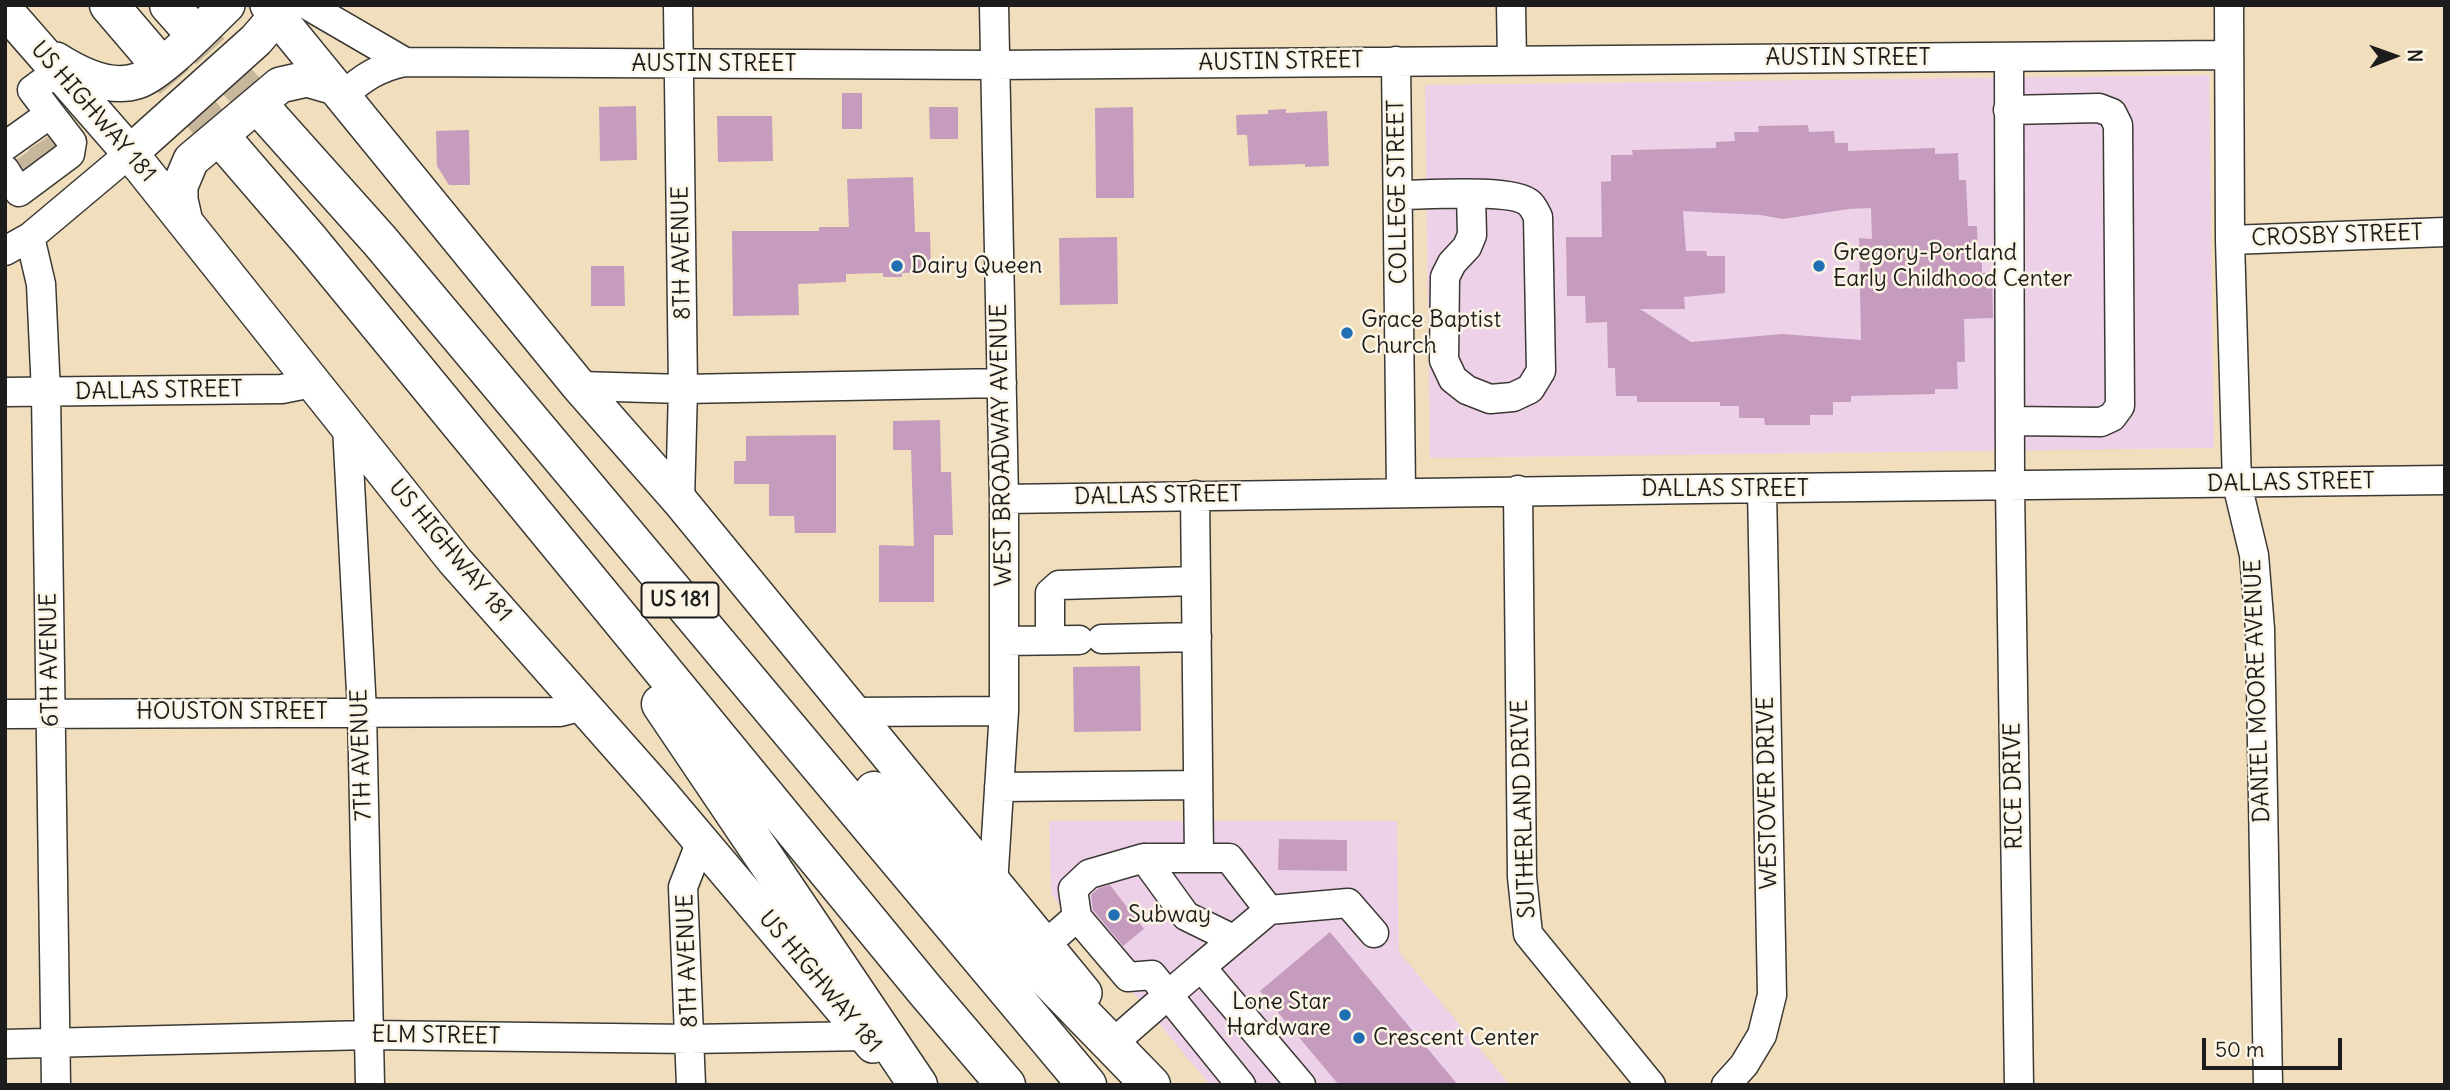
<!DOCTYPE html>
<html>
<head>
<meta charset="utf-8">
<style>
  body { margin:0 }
  #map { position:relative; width:2450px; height:1090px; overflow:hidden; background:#f0debc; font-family:Delius,sans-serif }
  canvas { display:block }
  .frame { position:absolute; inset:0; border:7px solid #1c1c1c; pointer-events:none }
  .north { position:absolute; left:2359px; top:21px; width:70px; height:70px; -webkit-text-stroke:5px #fcf5e5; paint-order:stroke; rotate:89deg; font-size:19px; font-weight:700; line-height:28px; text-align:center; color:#1c1c1c }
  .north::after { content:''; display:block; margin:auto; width:24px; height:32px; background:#1c1c1c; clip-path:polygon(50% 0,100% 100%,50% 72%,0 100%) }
  .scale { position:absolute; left:2202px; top:1038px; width:140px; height:32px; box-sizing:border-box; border:4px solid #1c1c1c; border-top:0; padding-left:9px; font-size:21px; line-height:24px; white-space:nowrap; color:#1c1c1c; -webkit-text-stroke:5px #fcf5e5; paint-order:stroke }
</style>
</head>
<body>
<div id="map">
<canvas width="2450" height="1090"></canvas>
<div class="frame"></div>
<div class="north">N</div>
<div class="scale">50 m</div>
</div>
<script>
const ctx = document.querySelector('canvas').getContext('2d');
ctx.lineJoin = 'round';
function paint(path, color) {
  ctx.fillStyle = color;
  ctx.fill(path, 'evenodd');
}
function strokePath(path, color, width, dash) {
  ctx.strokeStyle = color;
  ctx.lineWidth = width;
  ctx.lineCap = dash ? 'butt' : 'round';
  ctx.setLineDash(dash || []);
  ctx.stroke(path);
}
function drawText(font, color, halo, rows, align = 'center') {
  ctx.font = font + ' Delius,sans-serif';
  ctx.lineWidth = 5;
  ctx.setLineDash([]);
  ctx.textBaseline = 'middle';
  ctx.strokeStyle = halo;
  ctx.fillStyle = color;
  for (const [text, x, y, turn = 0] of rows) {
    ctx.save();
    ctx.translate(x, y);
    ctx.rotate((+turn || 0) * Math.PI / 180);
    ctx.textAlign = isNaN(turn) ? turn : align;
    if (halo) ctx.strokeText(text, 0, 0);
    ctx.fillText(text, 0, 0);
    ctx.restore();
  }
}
const built = new Path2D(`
  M2209,75L2214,448L1430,458L1425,85Z
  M1049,821H1397L1399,952L1510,1085H1210L1051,894Z`);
const building = new Path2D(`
  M842,93H862V129H842Z
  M636,106L637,160L600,161L599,107Z
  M929,107H958V139H930Z
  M1133,107L1134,198H1096L1095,108Z
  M1286,109V113L1327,111L1329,166L1305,167V164L1249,166L1247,135H1237L1236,115L1268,114V110Z
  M717,116H772L773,161L718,162Z
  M1808,125L1809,132L1834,131L1835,143H1848V151L1935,148V154L1958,153L1959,180H1966L1968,226H1977L1978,257H1982V273L1992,272L1993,318L1964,319L1965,362H1957L1958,389H1935V394L1851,396V402H1833V415H1810V425H1765L1764,418H1739V406H1720V402H1637V396H1616L1615,368H1608L1607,322L1586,323L1585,296H1567L1566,237H1602L1601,182L1611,181V155H1633L1632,150L1716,148V142L1735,141L1734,132H1759L1758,126ZM1871,208L1872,239L1859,238L1861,340L1782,334L1691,342L1640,309H1685L1684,297L1725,293V256H1707L1706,251H1686L1683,211L1760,215L1783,219L1849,209Z
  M469,130L470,185H449L437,166L436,131Z
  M913,177L915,232H930L931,272L902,273V277H883V273L846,274V282L798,284L799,315L733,316L732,231H819V227H849L847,179Z
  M1117,237L1118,304L1060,305L1059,238Z
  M591,266H624L625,306H591Z
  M940,420L941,472H951L953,535H934V602H879V545L914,546L911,450H893V421Z
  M836,435V533H795L794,516H769V484H734V461H746V436Z
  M1140,666L1141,731L1074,732L1073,667Z
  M1279,839L1347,840V871L1278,870Z
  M1110,885L1144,929L1123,946L1093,910L1091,895L1099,888Z
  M1330,932L1458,1085H1339L1260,991Z`);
const minorTunnel = new Path2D(`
  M40,142L52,160
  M20,157L32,174`);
const highwayTunnel = new Path2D(`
  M185,23L270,118
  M150,53L230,148`);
const minor = new Path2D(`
  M307,5L405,62
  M678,5L683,389L680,501
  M1511,5L1512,61
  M2229,5L2230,240L2237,484L2254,555L2260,629L2268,1085
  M2009,57L2010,487L2019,1085
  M1396,61L1401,491
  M343,96C362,78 379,67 405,62L995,65L2229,55
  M2008,110L2099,108L2112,113L2118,125L2120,406L2112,417L2101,422L2010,421
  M5,146L50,114
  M5,170L19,192L70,154L72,142L32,90L58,71
  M1398,195C1423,195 1513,188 1529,203C1533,206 1536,213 1538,217L1541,371L1530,389L1513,397L1490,399L1467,390L1453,379L1444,360L1445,277L1452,263L1467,247L1472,235L1471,194
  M30,237L41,284L46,393L56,1085
  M2230,240L2445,232
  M5,251L30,237L130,153
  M579,386L683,389L1002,383
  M5,392L282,389L312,383
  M347,426L362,711L370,1085
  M1518,490L1522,877L1528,934L1651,1085
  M1195,495L1199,858
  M1004,499C1484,489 1965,488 2445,480
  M1102,639L1197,637
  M1050,640V593L1059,585L1196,581
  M1004,641L1079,640
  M851,712L1004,711
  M5,714L560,712L583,706
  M999,787L1198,785
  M1144,858L1186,916L1233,939
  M993,885L1004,711V499L994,5
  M1269,910L1348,903L1374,933
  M1077,917L1073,889L1089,874L1144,858H1229L1269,910L1201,967
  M1044,946L1077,917L1128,977L1152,975L1168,995L1201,967L1301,1085
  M1120,1037L1168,995L1241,1085
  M5,1044L369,1035L690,1039L866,1036
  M691,1085L683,887L701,841
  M1726,1085L1744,1065L1762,1035L1772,995L1762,489`);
const major = new Path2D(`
  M268,5L579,386L680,501L1084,993
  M5,10L130,153L455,561L655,787L873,1045
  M56,60C78,74 110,90 137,81C160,74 207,24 227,5
  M130,153L256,40L286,5
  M185,222L180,200V186L191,160L280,85L307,79L335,87`);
const highway = new Path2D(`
  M109,5L150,53
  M169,5L185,23
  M270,118L380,241L1087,1085
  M230,148L311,242L925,990L1006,1085
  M661,704L918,1085
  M874,791L973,902L1151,1085`);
const markers = [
  [897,266,7,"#1f6fb2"],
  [1819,266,7,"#1f6fb2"],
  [1347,333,7,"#1f6fb2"],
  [1114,915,7,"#1f6fb2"],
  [1345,1015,7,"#1f6fb2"],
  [1359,1038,7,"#1f6fb2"]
];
const shields = [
  [680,600,77]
];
const shieldNames = [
  ["US 181",680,600]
];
const streetNames = [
  ["AUSTIN STREET",1848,58],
  ["AUSTIN STREET",1281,62,-1],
  ["AUSTIN STREET",714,64],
  ["US HIGHWAY 181",93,112,49],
  ["COLLEGE STREET",1398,192,-91],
  ["CROSBY STREET",2337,236,-2],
  ["8TH AVENUE",682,253,-91],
  ["DALLAS STREET",159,391,-1],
  ["WEST BROADWAY AVENUE",1002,445,-91],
  ["DALLAS STREET",2291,483,-1],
  ["DALLAS STREET",1725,489],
  ["DALLAS STREET",1158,496,-1],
  ["US HIGHWAY 181",450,551,50],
  ["6TH AVENUE",50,660,-91],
  ["DANIEL MOORE AVENUE",2258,691,-92],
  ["HOUSTON STREET",232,712],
  ["7TH AVENUE",362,755,-92],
  ["RICE DRIVE",2014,786,-91],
  ["WESTOVER DRIVE",1768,793,-91],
  ["SUTHERLAND DRIVE",1524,809,-92],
  ["8TH AVENUE",688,961,-92],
  ["US HIGHWAY 181",820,982,50],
  ["ELM STREET",436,1036,1]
];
const poiNames = [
  ["Gregory-Portland",1833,253],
  ["Early Childhood Center",1833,279],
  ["Dairy Queen",911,266],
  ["Grace Baptist",1361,320],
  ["Church",1361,346],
  ["Subway",1128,915],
  ["Lone Star",1331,1002,"right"],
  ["Hardware",1331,1028,"right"],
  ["Crescent Center",1373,1038]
];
paint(built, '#edd1e9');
paint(building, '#c59cbd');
strokePath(minorTunnel, '#c6b79c', 28, [28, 14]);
strokePath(highwayTunnel, '#c6b79c', 38, [38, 19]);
strokePath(minor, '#3c3934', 31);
strokePath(major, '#3c3934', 38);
strokePath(highway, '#3c3934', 41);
strokePath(minor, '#fff', 28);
strokePath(major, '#fff', 35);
strokePath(highway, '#fff', 38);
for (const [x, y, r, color] of markers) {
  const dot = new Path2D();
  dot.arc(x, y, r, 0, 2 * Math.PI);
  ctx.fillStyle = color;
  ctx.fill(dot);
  strokePath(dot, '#fcf5e5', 2.5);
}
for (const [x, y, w] of shields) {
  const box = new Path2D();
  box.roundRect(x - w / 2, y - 17.5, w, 35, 5);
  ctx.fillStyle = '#fcf5e5';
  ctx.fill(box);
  strokePath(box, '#1c1c1c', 2);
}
drawText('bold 21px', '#1c1c1c', null, shieldNames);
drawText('23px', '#1c1c1c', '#fcf5e5', streetNames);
drawText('23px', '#1c1c1c', '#fcf5e5', poiNames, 'left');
</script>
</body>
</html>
